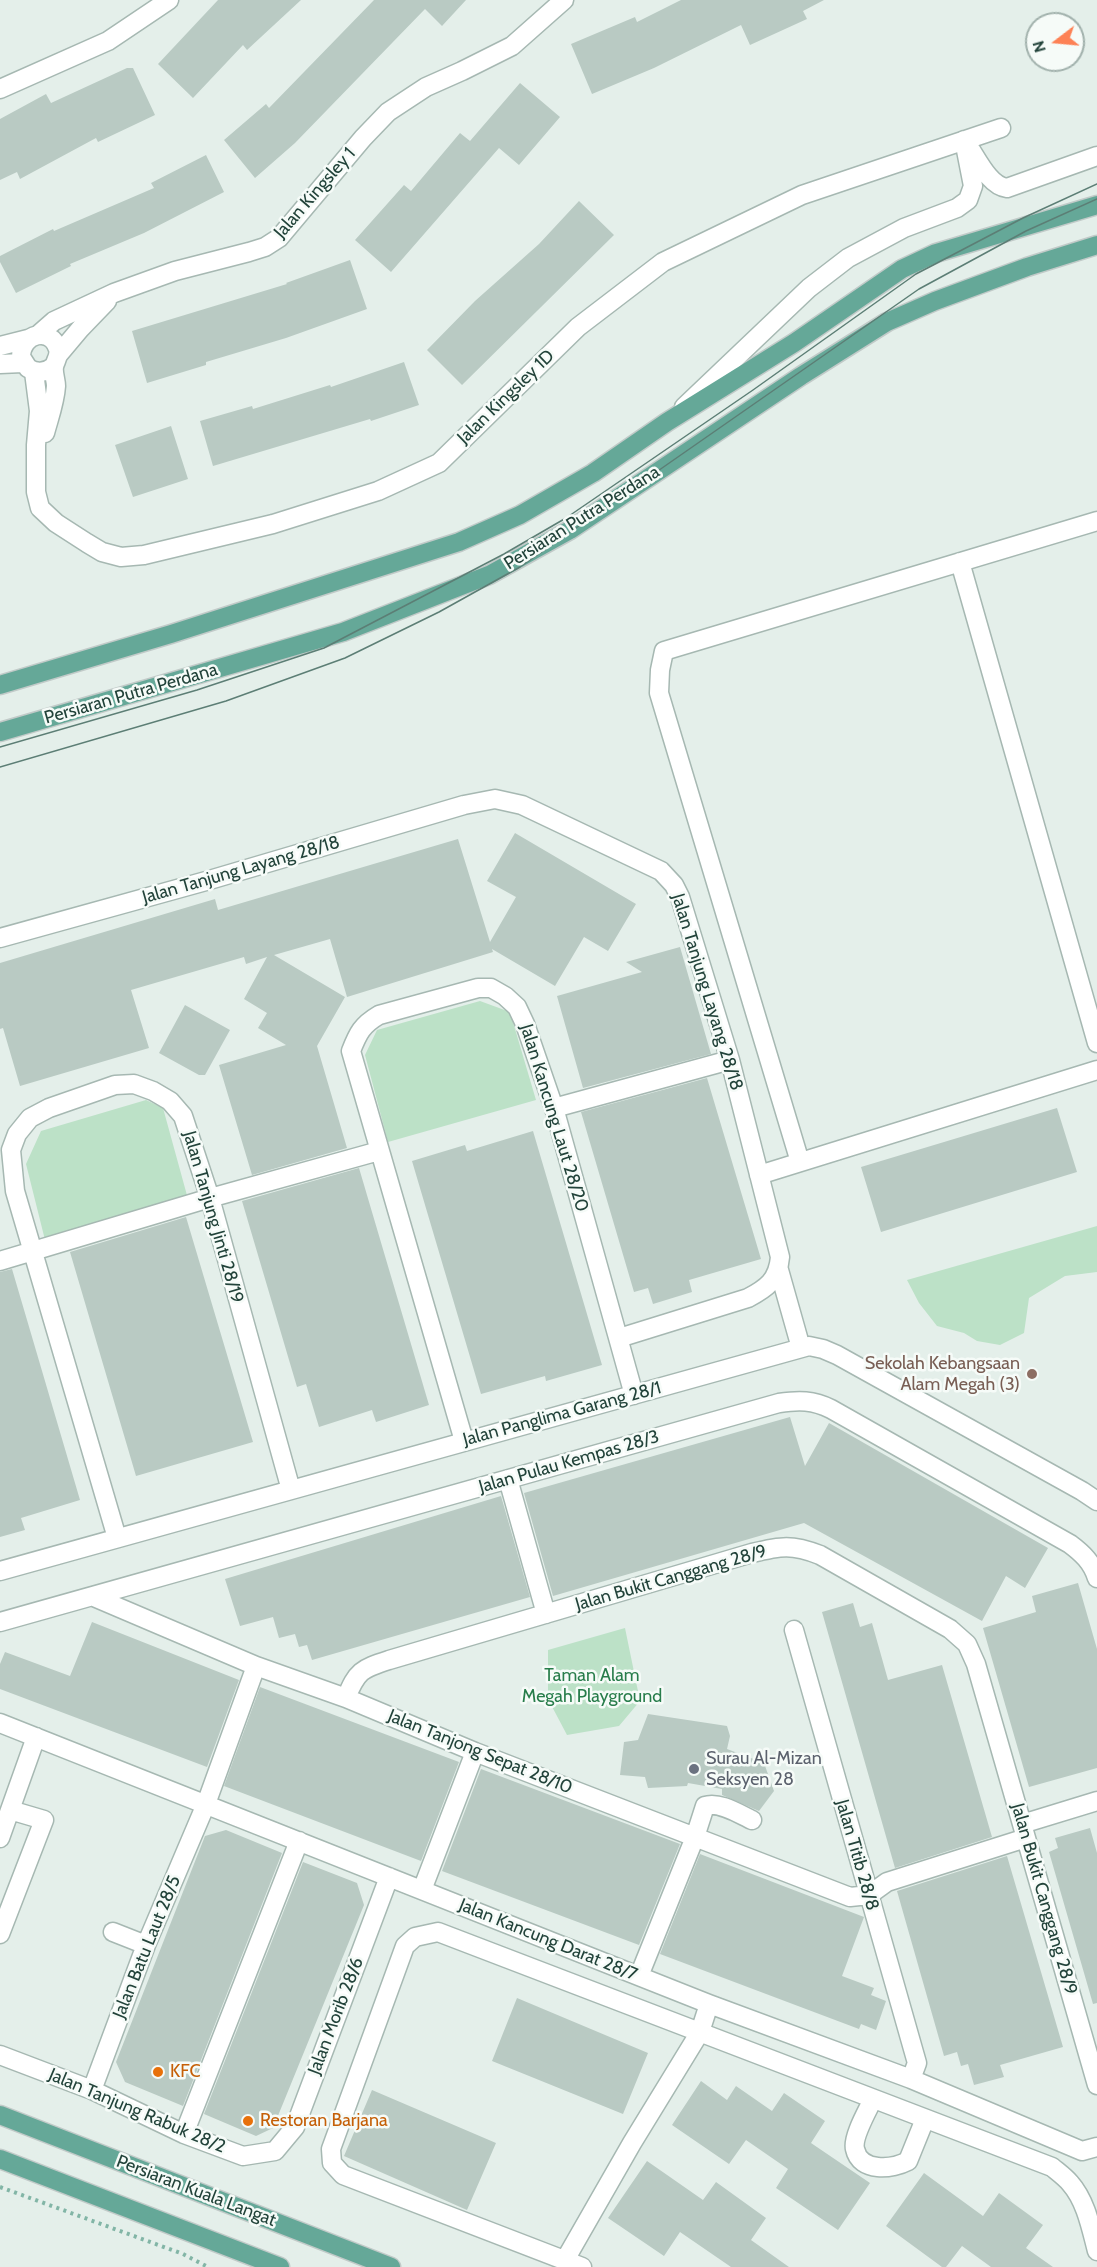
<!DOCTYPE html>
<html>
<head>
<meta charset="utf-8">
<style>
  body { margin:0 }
  #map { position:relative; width:1097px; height:2267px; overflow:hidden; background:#e4efea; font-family:Cabin,sans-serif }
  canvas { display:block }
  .north { position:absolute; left:1025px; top:12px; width:60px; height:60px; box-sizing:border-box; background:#f6fbf8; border:2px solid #a1b1ac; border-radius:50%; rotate:254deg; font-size:16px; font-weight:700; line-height:24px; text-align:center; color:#22433a }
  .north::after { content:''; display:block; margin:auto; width:21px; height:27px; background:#fd8155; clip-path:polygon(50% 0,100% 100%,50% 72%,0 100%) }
</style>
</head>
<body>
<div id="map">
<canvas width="1097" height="2267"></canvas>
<div class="north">N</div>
</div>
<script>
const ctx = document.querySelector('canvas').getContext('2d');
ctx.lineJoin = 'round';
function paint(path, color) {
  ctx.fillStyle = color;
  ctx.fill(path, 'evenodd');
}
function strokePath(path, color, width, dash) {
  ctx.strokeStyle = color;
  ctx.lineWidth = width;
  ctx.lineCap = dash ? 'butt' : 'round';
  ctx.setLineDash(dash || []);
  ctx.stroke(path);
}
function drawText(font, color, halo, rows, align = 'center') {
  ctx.font = font + ' Cabin,sans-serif';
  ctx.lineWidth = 5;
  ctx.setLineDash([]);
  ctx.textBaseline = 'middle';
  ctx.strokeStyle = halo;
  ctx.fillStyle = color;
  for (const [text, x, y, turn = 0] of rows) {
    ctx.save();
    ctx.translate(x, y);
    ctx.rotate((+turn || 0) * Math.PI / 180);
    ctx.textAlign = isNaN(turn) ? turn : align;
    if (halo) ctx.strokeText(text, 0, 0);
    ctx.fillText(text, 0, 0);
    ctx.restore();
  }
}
const green = new Path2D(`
  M480,1001L510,1012L536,1100L388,1142L365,1055L377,1030Z
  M146,1100L163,1108L188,1199L45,1240L26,1164L41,1131Z
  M1097,1226V1272L1065,1276L1029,1298L1024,1333L1000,1345L977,1341L964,1333L937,1326L919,1303L907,1280Z
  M625,1628L640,1701L619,1726L567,1735L548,1699V1650Z`);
const building = new Path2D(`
  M218,0H301L247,50L243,45L193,98L158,64Z
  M374,0H466L442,26L425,9L295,143L255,178L224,140L266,104L269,108Z
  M681,0H824L803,11L807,19L750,45L741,25L654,68L592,94L571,44L635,17L637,22Z
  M127,68H133L155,115L98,142L96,138L20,179L17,172L0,180V119L46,94L51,103Z
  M520,83L560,117L519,165L499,148L391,272L355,240L404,185L411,191L460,133L470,141Z
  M206,155L224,192L144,233L70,264L71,266L16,293L0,262V256L53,229L54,231L154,188L151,183Z
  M579,201L614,235L462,385L427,350L475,301L539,244Z
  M350,260L367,309L286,338L206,362V365L147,383L132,331L287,284L286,283Z
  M404,362L419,405L371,421L370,419L213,466L200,421L252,406L253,409L330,385L331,387Z
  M171,426L188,479L133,497L115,445Z
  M515,833L636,904L608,951L584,937L555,986L492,949L493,952L347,997L330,939L274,955L345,997L317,1046L347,1148L252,1175L219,1065L286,1045L258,1028L267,1013L244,999L267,957L246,964L244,957L131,990L149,1048L20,1086L3,1028L0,1029V963L215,899L218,910L458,839L490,942L516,897L487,881Z
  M680,947L711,1054L583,1088L557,996L642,972L626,962Z
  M185,1005L230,1030L205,1075H199L159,1053Z
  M707,1078L761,1259L689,1280L692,1292L653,1304L648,1288L634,1292L581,1112Z
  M1057,1108L1077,1172L881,1232L861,1167Z
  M533,1131L602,1365L546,1381L545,1376L481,1394L412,1161L465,1145L467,1151Z
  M359,1168L429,1405L376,1422L372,1410L319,1427L306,1384L297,1387L242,1201Z
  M186,1217L253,1442L136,1476L70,1252Z
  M12,1269L80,1500L21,1518L25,1530L0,1537V1272Z
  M790,1417L805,1466L829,1423L1048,1548L1025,1588L1006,1576L982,1621L804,1523L553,1596L524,1493Z
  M501,1496L530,1597L312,1660L307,1645L299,1647L295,1634L279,1638L273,1617L240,1626L225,1579Z
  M1078,1583L1097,1649V1768L1029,1787L983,1628L1036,1612L1032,1596Z
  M853,1603L860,1627L872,1623L888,1680L942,1665L992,1837L895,1868L822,1612Z
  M92,1622L239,1680L207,1767L0,1689V1664L5,1652L70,1676Z
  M260,1687L459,1762L421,1861L224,1786Z
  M648,1714L727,1726L730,1736L727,1749L764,1763L774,1791L759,1811L722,1795V1789L688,1783L687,1786L648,1788L645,1777L620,1775L624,1742L638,1740Z
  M481,1769L680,1844L639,1945L442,1871Z
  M1090,1828L1097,1853V2003L1093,2004L1049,1852L1058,1848L1055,1838Z
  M226,1830L282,1853L183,2106L125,2082L116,2062L205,1836Z
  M700,1854L864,1917L842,1976L874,1988L871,1995L886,2001L876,2030L861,2024L859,2029L660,1954Z
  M1007,1856L1063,2047L1000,2065L1004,2077L974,2085L968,2064L961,2066L957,2052L944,2056L897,1891Z
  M303,1862L357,1883L364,1905L273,2128L256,2136L204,2114Z
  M517,1998L648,2053L623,2114L492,2061Z
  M701,2081L727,2100L736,2086L772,2111L784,2093L825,2121L811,2143L870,2183L838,2230L776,2188L788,2169L746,2140L729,2164L672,2125Z
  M372,2090L496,2143L467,2210L344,2156Z
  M647,2161L703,2200L716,2182L766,2218L751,2240L789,2267H731L680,2232L664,2256L608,2218Z
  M924,2173L983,2216L999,2193L1043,2225L1026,2248L1053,2267H991L962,2246L946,2267H942L886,2226Z`);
const path = new Path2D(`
  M0,2187L183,2254L208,2267`);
const minor = new Path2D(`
  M0,89L108,41L169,0
  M967,144C977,158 989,186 1007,188L1097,156
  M38,335L54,321L114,293L175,271L249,252L265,247L279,238L363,138L388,112L426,87L462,71L512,46L564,0
  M0,346L28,339
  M59,354L80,329L107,301
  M0,364L23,363
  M34,372L39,411L36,445V492L40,508L56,523L87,543L102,552L121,557L144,555L273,524L378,491L439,463L578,327L663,262L802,195L1001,128
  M684,407L809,288L848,258L904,228L957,208L968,200L973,186L964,140
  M45,433C49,418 55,402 56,386C56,380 53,373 54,367C55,361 60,356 58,349C51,326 21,333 21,357L28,368C37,374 46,373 54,366
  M960,562L1097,1043
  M0,938L206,881L464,805L495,799L522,805L661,871L674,885L680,897L730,1060L780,1257C778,1280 767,1288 748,1298L619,1338
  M554,1108L730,1060
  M800,1162L659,693L660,670L664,651L1097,521
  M759,1175L1097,1070
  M0,1261L210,1198L379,1151
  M779,1270L801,1348
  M464,1441L351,1051C358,1033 362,1025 379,1015L478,988H491L505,996L517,1007L525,1024L554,1108L634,1395
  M508,1479L546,1614
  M117,1538L15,1191L11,1150L17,1134L30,1118L49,1108L115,1085L134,1084L153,1091L170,1101L183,1116L210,1198L291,1490
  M0,1571L809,1346L823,1349L837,1355L1082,1491L1097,1501
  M94,1597L256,1666L346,1698L475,1752L850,1897L869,1895L887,1882L1026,1838
  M0,1622L779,1403C799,1400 813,1400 831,1409L1070,1544C1082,1553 1092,1562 1097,1578
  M794,1630L917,2063L911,2079
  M346,1698C357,1671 361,1669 389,1660L752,1553C781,1546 792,1544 820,1555L950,1629L967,1644L976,1664L1097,2085
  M0,1723L709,2004L911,2079L1082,2151L1097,2147
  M1022,1824L1097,1801
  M0,1838L36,1737
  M422,1890L475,1752
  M113,1932L146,1945
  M0,1934L44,1820L10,1810
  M639,1976L695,1837L705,1806C719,1801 739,1814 752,1820
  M0,2055L92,2090L184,2134L243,2156L275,2151L295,2127L389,1877
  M92,2090L146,1945L206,1804L256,1666
  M873,2099C868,2110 852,2137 855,2149C860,2173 893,2169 908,2161L925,2119
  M184,2134L299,1841
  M565,2260L632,2143L700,2032L709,2004
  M582,2267L343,2175L332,2163L331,2149L405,1946L415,1937L438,1932L1052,2167C1058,2172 1065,2177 1070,2183C1086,2201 1091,2228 1097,2251`);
const major = new Path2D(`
  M0,685L171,634L459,542L520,515L593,473L667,422L794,343L902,269L936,253L1097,205
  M0,732L343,632L489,575L570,530L801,376L887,322L935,301L1027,267L1097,245
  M0,2115L391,2267
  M0,2159L280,2267`);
const tram = new Path2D(`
  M0,747L197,690L324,648L504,554L566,518L753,390L916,274L1023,218L1097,184
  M0,767L226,701L345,658L439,612L520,567L919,289L1026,231L1097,199`);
const markers = [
  [1032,1374,6,"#8d6e63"],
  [694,1769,6,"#6b7280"],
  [158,2072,6,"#e8710a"],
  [248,2121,6,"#e8710a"]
];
const streetNames = [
  ["Jalan Kingsley 1",315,193,-49],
  ["Jalan Kingsley 1D",506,397,-44],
  ["Persiaran Putra Perdana",582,518,-32],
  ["Persiaran Putra Perdana",131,694,-16],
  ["Jalan Tanjung Layang 28/18",241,870,-16],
  ["Jalan Tanjung Layang 28/18",707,992,73],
  ["Jalan Kancung Laut 28/20",554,1118,73],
  ["Jalan Tanjung Jinti 28/19",213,1217,74],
  ["Jalan Panglima Garang 28/1",562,1414,-15],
  ["Jalan Pulau Kempas 28/3",569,1462,-16],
  ["Jalan Bukit Canggang 28/9",671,1578,-16],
  ["Jalan Tanjong Sepat 28/10",480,1752,22],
  ["Jalan Titib 28/8",857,1855,74],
  ["Jalan Bukit Canggang 28/9",1044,1899,74],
  ["Jalan Kancung Darat 28/7",548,1940,22],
  ["Jalan Batu Laut 28/5",147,1947,-68],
  ["Jalan Morib 28/6",336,2016,-69],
  ["Jalan Tanjung Rabuk 28/2",137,2111,23],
  ["Persiaran Kuala Langat",196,2191,21]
];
const educationNames = [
  ["Sekolah Kebangsaan",1020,1364],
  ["Alam Megah (3)",1020,1385]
];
const parkNames = [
  ["Taman Alam",592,1676],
  ["Megah Playground",592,1697]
];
const worshipNames = [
  ["Surau Al-Mizan",706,1759],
  ["Seksyen 28",706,1780]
];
const foodNames = [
  ["KFC",170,2072],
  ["Restoran Barjana",260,2121]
];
paint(green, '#bce1c7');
paint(building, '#b9cac3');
strokePath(minor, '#a6b8b2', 21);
strokePath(major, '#c1cac8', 21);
strokePath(path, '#82b5a6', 4, [3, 4.5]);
strokePath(minor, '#fff', 18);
strokePath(major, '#65a898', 18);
strokePath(tram, '#5c7e75', 1.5);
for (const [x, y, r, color] of markers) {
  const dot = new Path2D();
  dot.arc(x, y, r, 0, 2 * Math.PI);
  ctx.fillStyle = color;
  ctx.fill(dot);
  strokePath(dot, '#f6fbf8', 2);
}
drawText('18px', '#22433a', '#f6fbf8', streetNames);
drawText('18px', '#785e54', '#f6fbf8', educationNames, 'right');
drawText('18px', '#287d4b', '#f6fbf8', parkNames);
drawText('18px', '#5b616d', '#f6fbf8', worshipNames, 'left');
drawText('18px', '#c56008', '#f6fbf8', foodNames, 'left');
</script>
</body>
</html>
